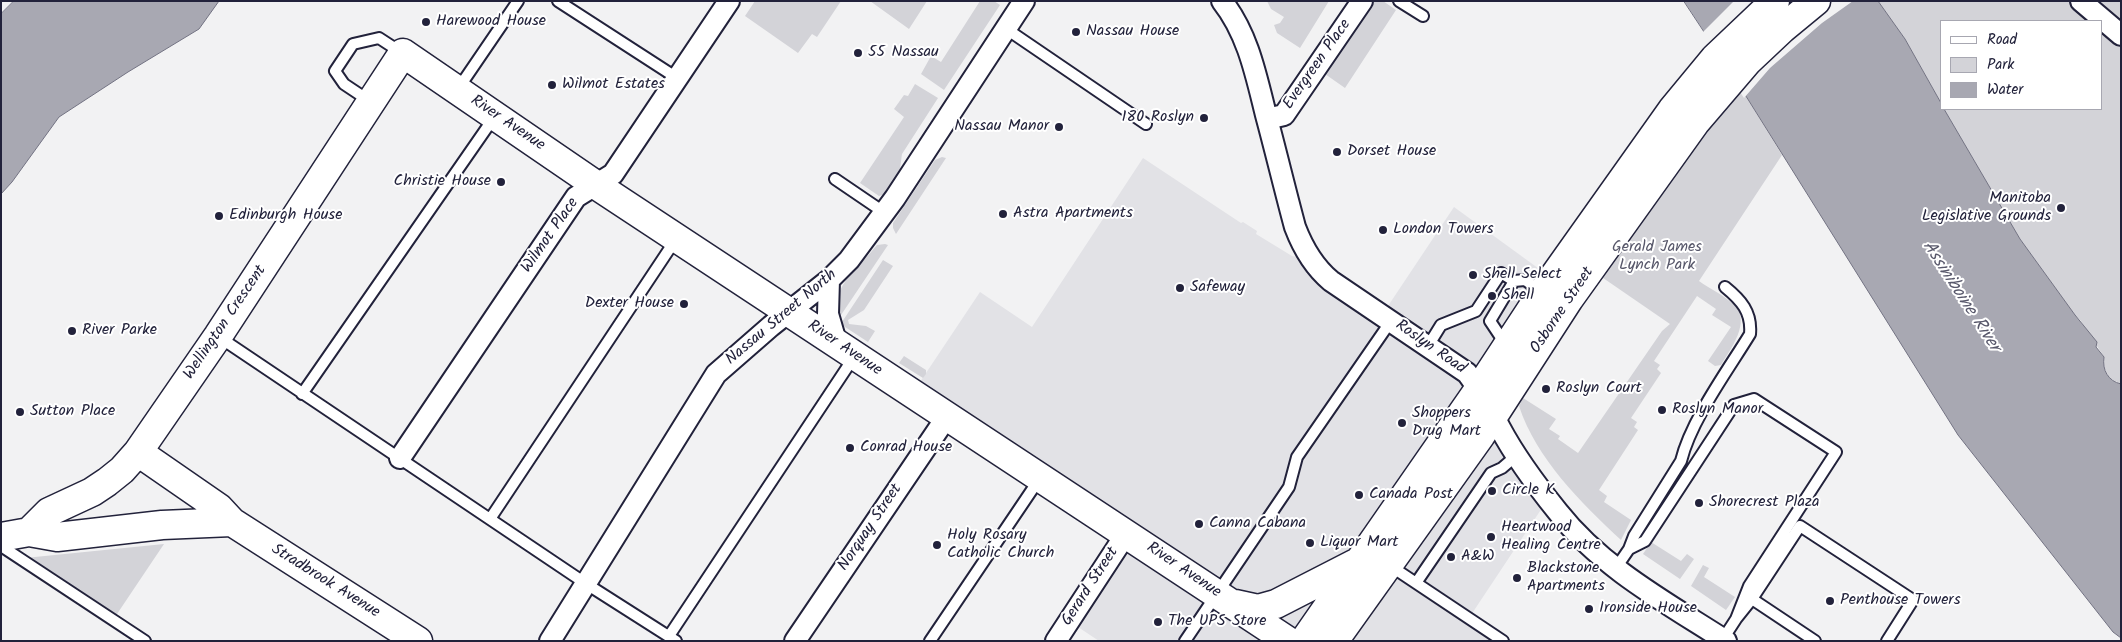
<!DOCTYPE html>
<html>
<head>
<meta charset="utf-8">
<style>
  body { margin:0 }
  #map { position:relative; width:2122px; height:642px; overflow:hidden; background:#f2f2f3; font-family:Kalam,sans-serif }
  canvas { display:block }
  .frame { position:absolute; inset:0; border:2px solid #22223b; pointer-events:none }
  .legend { position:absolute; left:1940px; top:20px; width:162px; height:90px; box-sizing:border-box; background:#fff; border:1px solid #a7a7b1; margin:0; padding:6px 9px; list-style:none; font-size:15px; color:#22223b }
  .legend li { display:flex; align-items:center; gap:10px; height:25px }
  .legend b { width:25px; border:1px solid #a7a7b1 }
</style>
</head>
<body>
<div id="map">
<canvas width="2122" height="642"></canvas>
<div class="frame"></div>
<ul class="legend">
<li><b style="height:6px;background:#fff"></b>Road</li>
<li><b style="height:14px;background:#d3d3d8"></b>Park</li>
<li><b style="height:14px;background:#a8a8b2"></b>Water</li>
</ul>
</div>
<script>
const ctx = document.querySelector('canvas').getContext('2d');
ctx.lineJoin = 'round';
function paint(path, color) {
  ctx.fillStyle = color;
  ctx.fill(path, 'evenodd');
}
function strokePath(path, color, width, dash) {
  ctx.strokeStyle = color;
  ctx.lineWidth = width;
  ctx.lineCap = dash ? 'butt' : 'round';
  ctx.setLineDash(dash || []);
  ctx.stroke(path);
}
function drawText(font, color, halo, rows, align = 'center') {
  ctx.font = font + ' Kalam,sans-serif';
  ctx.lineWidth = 4;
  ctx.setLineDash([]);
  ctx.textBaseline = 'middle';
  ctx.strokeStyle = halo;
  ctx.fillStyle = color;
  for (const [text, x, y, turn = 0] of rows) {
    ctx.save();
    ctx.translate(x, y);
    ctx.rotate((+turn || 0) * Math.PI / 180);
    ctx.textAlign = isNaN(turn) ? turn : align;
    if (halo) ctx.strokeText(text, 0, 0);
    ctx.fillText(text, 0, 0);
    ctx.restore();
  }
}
const built = new Path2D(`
  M1143,158L1241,223L1243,222L1257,231L1256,234L1292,256L1311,260L1382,315L1454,207L1553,279L1479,389L1548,499L1469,618L1503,641H1099L1069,621L1126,534L912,394L980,292L1032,327Z`);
const green = new Path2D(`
  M755,1H841L817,37L812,34L798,53L745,16Z
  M870,1H927L909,29Z
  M980,1H994L1000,5L944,90L921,74L931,56L941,62Z
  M1267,1H1329L1300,48L1277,33L1274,25L1280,23L1284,17L1271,9Z
  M1383,1L1396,10L1345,88L1325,74L1371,4L1375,1Z
  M1878,1H2121V384L2109,378L2104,367V357L2080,320L2075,315L2020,239L1944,109H2101V21H1941V103L1905,39Z
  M915,84L938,98L902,154L899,176L888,193L879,196L860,183L904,117L894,109L904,95L908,96Z
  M1739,85L1782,155L1699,281C1710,289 1724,295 1734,305C1752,321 1730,350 1721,365L1715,366L1708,361L1731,327L1712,315L1716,309L1697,296L1654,361L1660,365L1657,369L1661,373L1631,418L1637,422L1634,427L1638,430L1599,490L1607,496L1604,502L1631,520L1621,540C1581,503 1536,458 1519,406L1523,398L1556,419L1549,429L1560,436L1558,439L1578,453L1662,331L1670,324L1590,269Z
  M942,157L946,158L896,234L893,228V223L935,160Z
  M885,244L888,245L841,315H836C835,281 858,269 877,245Z
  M883,260L893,266L864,310L848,320L849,324L866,326L875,331L868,342L842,325V322Z
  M904,356L926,370V374L923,378L899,363Z
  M1651,542L1681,561L1687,554L1694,559L1680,579L1643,554Z
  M164,544L115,617L25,558Z
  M1703,565L1709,568L1704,577L1735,597L1726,610L1691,586Z`);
const water = new Path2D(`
  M14,1H219L199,29L128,72L59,117L12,182L1,194V14Z
  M1684,1H1878L1905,39L1941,103V109H1944L2020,239L2075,315L2097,342L2096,347L2104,357C2102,370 2108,381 2121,384V638L2113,632L1958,435L1739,85Z`);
const pier = new Path2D(`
  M1734,1H1853L1822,23L1770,68L1744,98L1701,34Z`);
const lane = new Path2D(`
  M558,1L677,78
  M1399,1L1423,16
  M1005,28L1146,124
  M458,89L518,1
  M371,102L344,84L335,71L353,44L379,38L402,53
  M835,179L885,213
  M219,337L585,583L676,641
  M1506,345L1490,321L1514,281L1525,280L1542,292
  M1428,346L1441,325L1476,311L1501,273L1514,281
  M302,394L495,116
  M490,519L676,239
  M1,546L145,641
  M1629,549L1645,541L1734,405L1754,399L1836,452L1749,586L1736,619
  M1389,565L1503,641
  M1616,568L1629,549L1634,536L1681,461C1691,420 1728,370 1750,334C1752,312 1741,300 1725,287
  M1416,583L1491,473L1502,468L1517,455
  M1752,599L1815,641
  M669,636L854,357
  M1723,639L1736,619L1752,599L1800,526L1913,600L1887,641
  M930,641L1040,478
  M1185,641L1289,487L1297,457L1391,321`);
const street = new Path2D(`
  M1222,1C1248,34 1256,75 1266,115C1276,152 1285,190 1295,227C1303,248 1313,266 1331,281L1467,373C1480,390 1490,409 1500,428C1516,458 1537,486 1558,512C1602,568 1667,603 1726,641
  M2081,1L2121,35
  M1267,119L1284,115L1362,1
  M829,280L828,314L837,345
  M400,458L576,197L613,174L729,1
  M550,641L716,374L771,326L829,280L849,260L895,198L1024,1
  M795,641L948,415
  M1056,641L1126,534`);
const secondary = new Path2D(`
  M138,452L219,508L232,522L418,641
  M29,532L57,537L162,525L232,522
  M1,537L29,532L49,512L92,492L107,482L122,470L138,452L218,336L403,53L596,185L1288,641
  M1235,604L1258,609L1276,604L1356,563
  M1304,641L1479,389L1542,293L1672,110L1715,58L1775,1
  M1334,641L1481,435L1569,299L1695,123L1748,61L1782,29L1816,1`);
const markers = [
  [426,22,5,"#22223b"],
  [1076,32,5,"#22223b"],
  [858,53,5,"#22223b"],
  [552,85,5,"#22223b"],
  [1204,118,5,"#22223b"],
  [1059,127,5,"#22223b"],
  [1337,152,5,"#22223b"],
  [501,182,5,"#22223b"],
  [2061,208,5,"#22223b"],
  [1003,214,5,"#22223b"],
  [219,216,5,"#22223b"],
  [1383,230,5,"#22223b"],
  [1473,275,5,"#22223b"],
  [1180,288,5,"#22223b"],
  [1492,296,5,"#22223b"],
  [684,304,5,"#22223b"],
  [72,331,5,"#22223b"],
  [1546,389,5,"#22223b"],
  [1662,410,5,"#22223b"],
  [20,412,5,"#22223b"],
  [1402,423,5,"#22223b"],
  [850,448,5,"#22223b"],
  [1492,491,5,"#22223b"],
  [1359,495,5,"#22223b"],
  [1699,503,5,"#22223b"],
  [1199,524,5,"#22223b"],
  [1491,537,5,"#22223b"],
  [1310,543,5,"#22223b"],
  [937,545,5,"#22223b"],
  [1451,557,5,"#22223b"],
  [1517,578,5,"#22223b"],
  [1830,601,5,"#22223b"],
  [1589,609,5,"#22223b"],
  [1158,622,5,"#22223b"]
];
const poiNames = [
  ["Harewood House",436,22],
  ["Nassau House",1086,32],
  ["55 Nassau",868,53],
  ["Wilmot Estates",562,85],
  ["180 Roslyn",1194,118,"right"],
  ["Nassau Manor",1049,127,"right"],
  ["Dorset House",1347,152],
  ["Christie House",491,182,"right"],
  ["Manitoba",2051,199,"right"],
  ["Legislative Grounds",2051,217,"right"],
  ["Astra Apartments",1013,214],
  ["Edinburgh House",229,216],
  ["London Towers",1393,230],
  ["Shell Select",1483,275],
  ["Safeway",1190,288],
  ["Shell",1502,296],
  ["Dexter House",674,304,"right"],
  ["River Parke",82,331],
  ["Roslyn Court",1556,389],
  ["Roslyn Manor",1672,410],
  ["Sutton Place",30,412],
  ["Shoppers",1412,414],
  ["Drug Mart",1412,432],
  ["Conrad House",860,448],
  ["Circle K",1502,491],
  ["Canada Post",1369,495],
  ["Shorecrest Plaza",1709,503],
  ["Canna Cabana",1209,524],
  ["Heartwood",1501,528],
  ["Healing Centre",1501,546],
  ["Holy Rosary",947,536],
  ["Catholic Church",947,554],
  ["Liquor Mart",1320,543],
  ["A&W",1461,557],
  ["Blackstone",1527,569],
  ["Apartments",1527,587],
  ["Penthouse Towers",1840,601],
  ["Ironside House",1599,609],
  ["The UPS Store",1168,622]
];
const streetNames = [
  ["Evergreen Place",1318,65,-55],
  ["River Avenue",507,124,34],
  ["Wilmot Place",551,236,-55],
  ["Osborne Street",1563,311,-56],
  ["Nassau Street North",782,318,-40],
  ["Wellington Crescent",226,323,-56],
  ["Roslyn Road",1430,348,35],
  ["River Avenue",844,349,34],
  ["Norquay Street",871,528,-56],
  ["River Avenue",1183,571,34],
  ["Stradbrook Avenue",325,582,32],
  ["Gerard Street",1091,587,-57]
];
const parkNames = [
  ["Gerald James",1657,248],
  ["Lynch Park",1657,266]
];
const waterNames = [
  ["Assiniboine River",1960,297,57]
];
paint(built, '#e2e2e6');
paint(green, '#d3d3d8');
paint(water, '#a8a8b2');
strokePath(water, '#727282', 1);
paint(pier, '#f2f2f3');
strokePath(lane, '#22223b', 14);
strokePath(street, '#22223b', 24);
strokePath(secondary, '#22223b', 31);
strokePath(lane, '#fff', 10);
strokePath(street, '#fff', 20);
strokePath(secondary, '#fff', 28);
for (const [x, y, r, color] of markers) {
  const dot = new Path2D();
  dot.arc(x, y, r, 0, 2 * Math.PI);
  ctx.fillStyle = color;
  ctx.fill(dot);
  strokePath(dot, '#fff', 2);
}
drawText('16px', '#22223b', '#fff', poiNames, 'left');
drawText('16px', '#22223b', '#fff', streetNames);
drawText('16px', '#57576a', '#fff', parkNames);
drawText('italic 18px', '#58586b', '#fff', waterNames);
</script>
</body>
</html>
